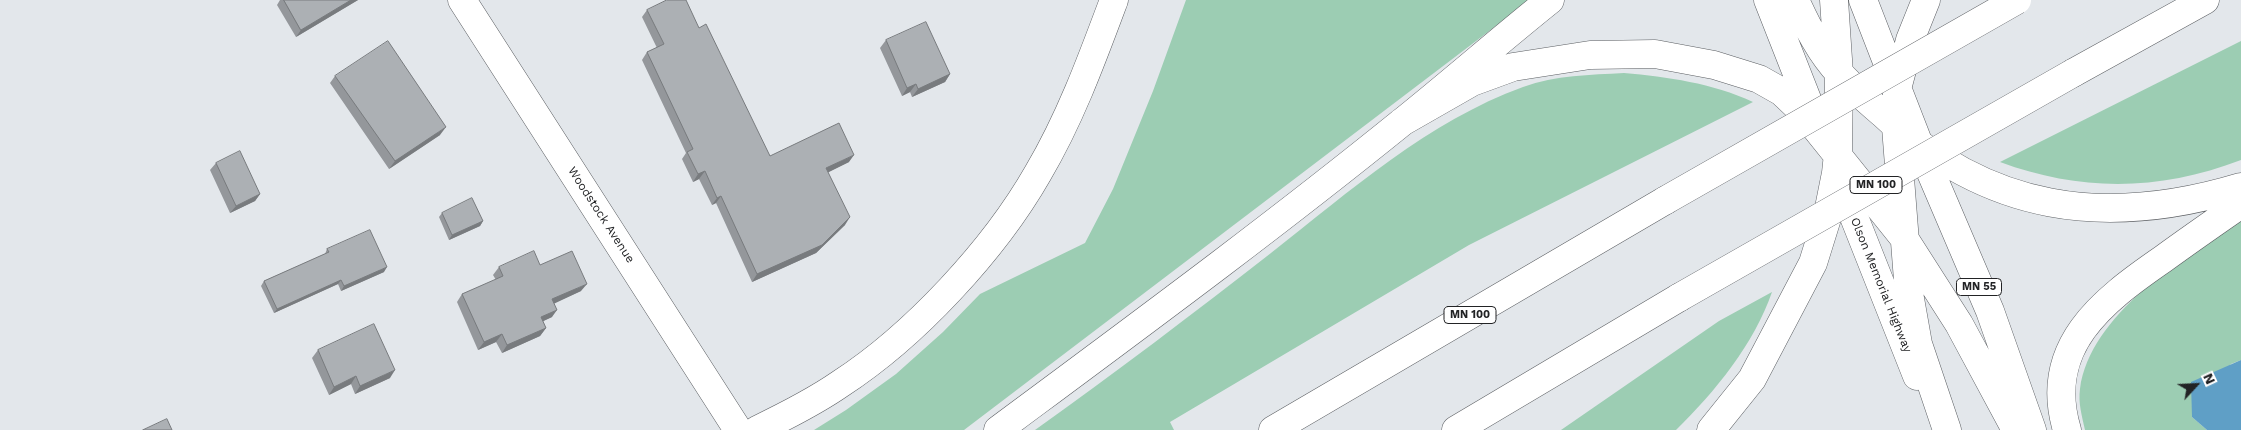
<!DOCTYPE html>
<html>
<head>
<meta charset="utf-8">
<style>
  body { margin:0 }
  #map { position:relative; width:2241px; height:430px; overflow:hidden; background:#e3e7eb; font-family:"Work Sans",sans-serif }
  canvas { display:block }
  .north { position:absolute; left:2171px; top:360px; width:50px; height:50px; -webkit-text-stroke:4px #fff; paint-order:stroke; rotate:65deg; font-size:14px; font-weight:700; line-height:20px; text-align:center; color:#222325 }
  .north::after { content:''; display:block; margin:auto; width:18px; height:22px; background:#222325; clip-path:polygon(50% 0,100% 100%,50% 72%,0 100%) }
</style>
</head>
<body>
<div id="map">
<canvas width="2241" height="430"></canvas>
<div class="north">N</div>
</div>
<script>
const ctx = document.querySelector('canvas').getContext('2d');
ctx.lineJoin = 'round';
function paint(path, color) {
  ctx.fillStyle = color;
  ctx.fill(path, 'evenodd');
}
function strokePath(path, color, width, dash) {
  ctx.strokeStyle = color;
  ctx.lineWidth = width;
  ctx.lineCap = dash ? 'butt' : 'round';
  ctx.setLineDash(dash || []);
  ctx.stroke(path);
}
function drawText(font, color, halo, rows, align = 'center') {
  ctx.font = font + ' "Work Sans",sans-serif';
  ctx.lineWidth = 4;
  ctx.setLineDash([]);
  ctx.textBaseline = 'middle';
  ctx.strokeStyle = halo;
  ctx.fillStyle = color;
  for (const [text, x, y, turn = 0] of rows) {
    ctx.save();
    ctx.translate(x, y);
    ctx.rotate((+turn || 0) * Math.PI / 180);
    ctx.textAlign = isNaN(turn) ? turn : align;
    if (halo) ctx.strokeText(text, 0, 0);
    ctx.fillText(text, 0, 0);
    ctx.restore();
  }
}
const green = new Path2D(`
  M1186,0H1530L964,430H814L846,410L896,374L943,332L980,294L1085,243L1113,189L1153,91Z
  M2241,41V160C2160,191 2081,192 2000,162Z
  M1624,73C1668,77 1712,83 1753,102L1469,245L1170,422L1174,430H1035C1115,373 1194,313 1271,253C1350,191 1429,121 1523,87C1556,75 1590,75 1624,73Z
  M2241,219V360L2231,364L2192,417L2207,430H2085C2082,416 2078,403 2080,389C2090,314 2184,258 2241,219Z
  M1772,292C1754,344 1715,392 1676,430H1561L1719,321Z`);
const water = new Path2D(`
  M2241,360V430H2207L2192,417L2191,382Z`);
const minor = new Path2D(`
  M462,0L738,430
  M757,430C786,416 814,402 840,384C914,336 994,250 1038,173C1070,119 1092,59 1114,0`);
const major = new Path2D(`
  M1839,179L1917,376`);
const highway = new Path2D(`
  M1768,0L1814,117
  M1795,0C1807,26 1820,53 1840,74C1853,88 1868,101 1882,113C1988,212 2105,228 2241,187
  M1863,0L1920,147L1990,311L2032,430
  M1926,0L1910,40L1897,89L1896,127L1909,293L1918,344L1947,430
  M2073,73L2205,0
  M1402,122L1472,82L1513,67L1590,55L1655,54L1714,65L1759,79L1782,92L1802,111L1904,238L1959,324L2016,430
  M998,430C1134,329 1270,229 1401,123C1451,83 1500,40 1550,0
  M1273,430L1666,200
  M1456,430L1680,297
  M1711,430L1752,379L1813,263L1827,218L1836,173L1838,154L1839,74L1834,0
  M2067,430C2042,347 2102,301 2163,259C2189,240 2215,222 2241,204`);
const highwayBridge = new Path2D(`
  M1666,200L2017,0
  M1680,297L2073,73`);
const wall = new Path2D(`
  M280,0H358L296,37L277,5Z
  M647,10L699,28L770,156L849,162L828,172L845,225L816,253L752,282L716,203L712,205L699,179L693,182L682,159L686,153L642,60L647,52L657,48L642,17Z
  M886,40L950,74L945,82L912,97L910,92L902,96L880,48Z
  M335,76L440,135L389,169L330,83Z
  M216,163L260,194L255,201L230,213L210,170Z
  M442,213L483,221L480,226L449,240L439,217Z
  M327,249L384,272L341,291L338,284L274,313L261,286L264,281L325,254Z
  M540,265L581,291L554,303L552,317L543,321L546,328L540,336L502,353L496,342L478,350L457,302L462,294L496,280L493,275L499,267Z
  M318,350L390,378L355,394L351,384L329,395L312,358Z`);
const shadedWall = new Path2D(`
  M351,0H358L296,37L301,30Z
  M950,74L945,82L912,97L918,89Z
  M916,84L910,92L902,96L907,88Z
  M446,127L440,135L389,169L395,161Z
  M854,155L849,162L821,176L826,168Z
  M705,171L699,179L693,182L698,174Z
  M260,194L255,201L230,213L236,206Z
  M721,196L716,203L712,205L717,198Z
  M850,217L845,225L816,253L752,282L757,274Z
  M483,221L480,226L449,240L452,235Z
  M387,267L384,272L341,291L344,286Z
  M341,280L338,284L274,313L277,309Z
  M587,284L581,291L547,307L552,299Z
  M557,310L552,317L535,325L541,317Z
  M546,328L540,336L502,353L507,345Z
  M502,334L496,342L478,350L484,342Z
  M395,370L390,378L355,394L360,386Z
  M356,376L351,384L329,395L334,387Z`);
const building = new Path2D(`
  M284,0H351L301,30Z
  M667,0H686L699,28L706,24L770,156L839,123L854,155L826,168L850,217L822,245L757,274L721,196L717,198L705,171L698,174L687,152L693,149L647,52L664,44L647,10Z
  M926,22L950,74L918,89L916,84L907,88L886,40Z
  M388,41L446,127L395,161L335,76Z
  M240,151L260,194L236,206L216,163Z
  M472,198L483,221L452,235L442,213Z
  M370,230L387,267L344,286L341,280L277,309L264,281L329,252L327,249Z
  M534,251L540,265L572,251L587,284L552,299L557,310L541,317L546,328L507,345L502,334L484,342L462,294L503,276L499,267Z
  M374,324L395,370L360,386L356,376L334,387L318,350Z
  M167,419L172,430H143Z`);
const shields = [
  [1876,185,52],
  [1979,287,45],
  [1470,315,52]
];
const shieldNames = [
  ["MN 100",1876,185],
  ["MN 55",1979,287],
  ["MN 100",1470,315]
];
const streetNames = [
  ["Woodstock Avenue",601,215,57],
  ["Olson Memorial Highway",1881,285,68]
];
paint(green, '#9ccdb3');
paint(water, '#5f9fc6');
strokePath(minor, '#5c5f63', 29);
strokePath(major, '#5c5f63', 29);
strokePath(highway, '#5c5f63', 29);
strokePath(minor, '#fff', 28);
strokePath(major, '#fff', 28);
strokePath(highway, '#fff', 28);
strokePath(highwayBridge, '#5c5f63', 29, []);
strokePath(highwayBridge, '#fff', 28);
paint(wall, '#94979b');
paint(shadedWall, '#787b7e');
paint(building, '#acb0b4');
strokePath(building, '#787b7e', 1);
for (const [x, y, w] of shields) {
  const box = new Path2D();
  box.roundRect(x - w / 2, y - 8.5, w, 17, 4);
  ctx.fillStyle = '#fff';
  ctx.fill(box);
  strokePath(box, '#222325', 1);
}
drawText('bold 11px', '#222325', null, shieldNames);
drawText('12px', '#222325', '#fff', streetNames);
</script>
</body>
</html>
